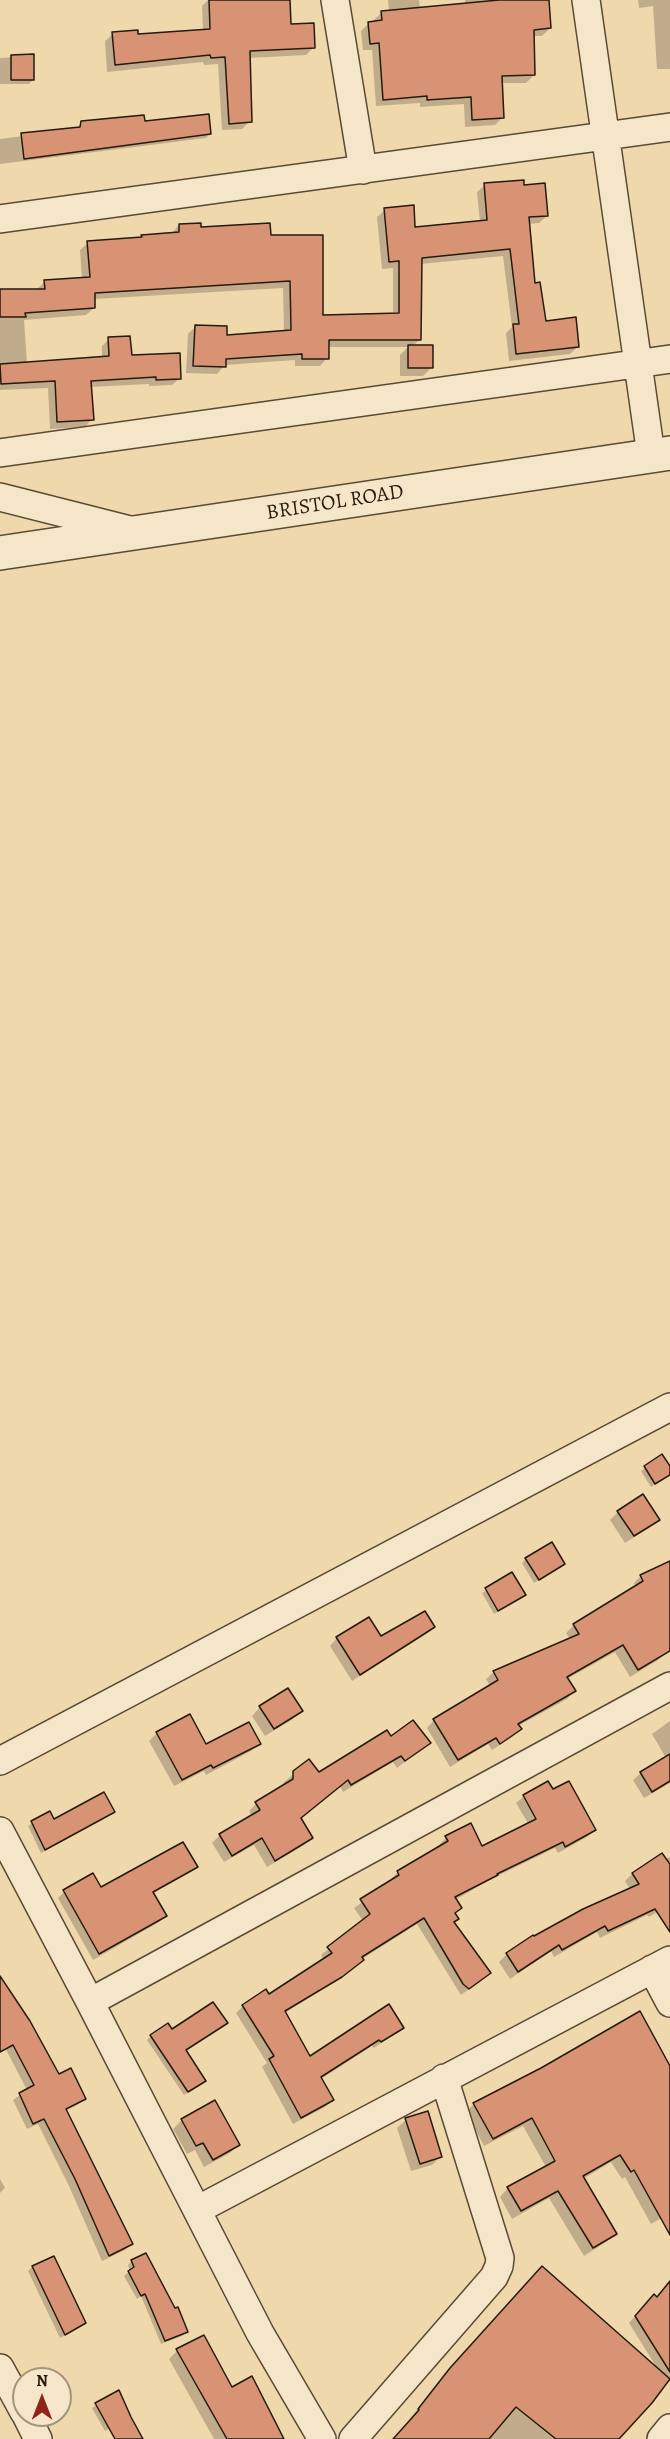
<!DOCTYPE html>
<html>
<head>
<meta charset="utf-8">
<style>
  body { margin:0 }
  #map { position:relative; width:670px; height:2439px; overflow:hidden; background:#f0d8ad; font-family:Alegreya,serif }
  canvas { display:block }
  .north { position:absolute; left:12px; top:2367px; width:60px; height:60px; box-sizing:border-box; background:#f5e6ca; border:2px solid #a2957e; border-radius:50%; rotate:0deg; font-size:16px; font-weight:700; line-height:24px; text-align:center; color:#251b0c }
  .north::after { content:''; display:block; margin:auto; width:21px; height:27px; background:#8f2418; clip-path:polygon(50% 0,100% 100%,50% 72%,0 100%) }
</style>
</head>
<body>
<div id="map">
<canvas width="670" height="2439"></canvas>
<div class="north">N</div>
</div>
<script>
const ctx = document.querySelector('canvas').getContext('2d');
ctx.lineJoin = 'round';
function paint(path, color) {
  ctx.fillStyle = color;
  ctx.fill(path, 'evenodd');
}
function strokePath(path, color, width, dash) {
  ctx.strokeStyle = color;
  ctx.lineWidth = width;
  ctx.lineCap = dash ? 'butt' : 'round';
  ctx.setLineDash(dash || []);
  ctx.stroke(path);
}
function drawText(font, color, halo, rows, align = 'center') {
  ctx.font = font + ' Alegreya,serif';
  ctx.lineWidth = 4.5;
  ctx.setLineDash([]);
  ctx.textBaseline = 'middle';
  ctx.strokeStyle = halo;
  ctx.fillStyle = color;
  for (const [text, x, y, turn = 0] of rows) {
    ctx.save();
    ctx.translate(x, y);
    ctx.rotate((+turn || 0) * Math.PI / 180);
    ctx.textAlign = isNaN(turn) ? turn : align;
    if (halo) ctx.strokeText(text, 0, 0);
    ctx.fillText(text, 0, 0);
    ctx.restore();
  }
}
const shadow = new Path2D(`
  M208,0H288L290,26L314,47L306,55L249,58L250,121L242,129L222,130L218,64L204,65L203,62L107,72L105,41L113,34L137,36L203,31L202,6Z
  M388,0H419L420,8L465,3V0H547L550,28L542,36H533L534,75L526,83H501L502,118L495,125L465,127L464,104L420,107V103L376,106L372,50H363L361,31L369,23H374V20L382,12L389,11Z
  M638,0H670V69H657L653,6L639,8Z
  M33,56V80L29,84H0V58Z
  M81,122H144L210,134L206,138L0,164V139L77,129Z
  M485,185L523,187L547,216L539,223L528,224L534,285L545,322L578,347L570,354L509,361L506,333L512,327L503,256L421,264L420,339L412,347L431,368L423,376H400V355L408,347H327V358L320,366H295V360L225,365L217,374L186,373L188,334L196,326L225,336L284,332L283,288L94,299V308L86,315L24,320L27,363L102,358V346L109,339L130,357L180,378L172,385L149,386V384L90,387L92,419L85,427L50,429L48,388L0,390V291L37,289L45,282L82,279L80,250L88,243L139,239L142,237L172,233L179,225L269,237L322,316L393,315V268L382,269L377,217L385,210L414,229L480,222L477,192Z
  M662,1456L670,1469V1474L651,1487L641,1471Z
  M618,1512L658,1519L649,1528L625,1543L610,1520Z
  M526,1559L559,1568L534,1583L522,1563Z
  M670,1562V1640L666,1652L658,1660L630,1677L615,1652L567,1679L574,1691L567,1699L518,1726L520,1729L512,1737L492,1750L488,1744L450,1767L427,1728L434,1720L490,1686L486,1679L494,1672L570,1639L566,1633L574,1625L636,1587L634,1583L641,1576Z
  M512,1574L524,1595L494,1614L482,1593Z
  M433,1627L426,1634L352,1681L330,1646L337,1638H380Z
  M260,1707L301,1710L293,1719L265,1736L252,1716Z
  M189,1716L206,1746L259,1743L251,1751L206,1775L204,1771L174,1786L149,1741L157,1733Z
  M670,1721V1783L644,1798L633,1780L641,1773L666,1758L652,1734Z
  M391,1738L429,1743L397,1768L393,1762L343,1792L340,1786L300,1819L311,1837L304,1845L267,1867L254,1845L224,1862L212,1843L220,1835L252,1817L249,1811L256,1804L285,1786L283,1783L309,1761L319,1774Z
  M548,1783L552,1791L594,1830L587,1837L558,1853L555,1848L493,1878L455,1900L460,1908L454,1914L453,1923L489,1973L482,1980L461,1995L417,1924L362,1959L335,1981L285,2013L309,2058L402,2028L374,2048L372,2046L321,2079L332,2100L325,2107L293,2124L262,2067L267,2063L236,2013L243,2006L269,1996L324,1960L321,1955L363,1921L354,1908L392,1881L391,1879L398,1872L441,1847L439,1845L446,1838L482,1848L529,1825L516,1803L524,1796Z
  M114,1812L41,1853L28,1826L49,1813L53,1821Z
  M670,1857V1904L649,1917L647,1915L600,1938L597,1932L554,1957L551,1951L510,1979L499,1962L507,1954L532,1937L630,1889L625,1881L632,1874Z
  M196,1867L189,1873L152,1894L165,1916L159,1922L93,1960L58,1898L64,1892L100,1889Z
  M0,1980L58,2076L84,2099L77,2105L65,2111L131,2244L125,2250L102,2261L69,2186L38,2124L27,2129L13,2100L27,2090L0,2038Z
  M222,2026L185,2051L200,2084L184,2095L147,2040L151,2036L171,2031Z
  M670,2070V2213L651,2224L625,2177L622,2179L611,2162L583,2179L615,2234L606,2242L584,2256L549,2198L512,2219L500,2197L508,2188L546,2167L523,2126L484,2146L466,2112L474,2104Z
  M182,2120L238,2145L230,2153L204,2167L195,2150L187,2154L173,2129Z
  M406,2120L441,2156L432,2165L411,2171L397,2128Z
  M0,2179L5,2188L0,2193Z
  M54,2258L85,2323L60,2338L28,2271L32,2267Z
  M132,2261L186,2332L182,2336L161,2344L141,2296L137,2299L124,2276L130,2271L128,2265Z
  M533,2277L657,2368L629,2323L647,2302L657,2298L670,2282V2378L617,2439H394L442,2378Z
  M177,2351L231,2389L282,2439H214L169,2359Z
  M118,2392L131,2416L105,2431L92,2408Z`);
const building = new Path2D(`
  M209,0H290L291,24L314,23L315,48L250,51L252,122L229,124L225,57L211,58L210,55L115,65L112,32L138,30V34L210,29Z
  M499,0H549L551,28L534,30L535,75L502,76L504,118L472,120L471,97L427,100V96L383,100L379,43L370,44L368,22L382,20L381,11Z
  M34,54V80H11V55Z
  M209,114L211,134L24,159L21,133L80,127L81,121L144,115L145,121Z
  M524,180V185L545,183L548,216L529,217L535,283L540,282L546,321L576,317L579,347L516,354L513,324H519L510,249L422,258L421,340H329V359H302V354L226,359V367L193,366L195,325L227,326V335L291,330L290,281L95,293V308L25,313L26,317H0V289H45L44,280L90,277L87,241L142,237L141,235L179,232V224L201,223V227L270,223L271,235H323V315L399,313V261L389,262L384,208L414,205L415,227L487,220L484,183Z
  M130,336L132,355L180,353L181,379L156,380V377L91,381L94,420L57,422L55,381L1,384L0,364L109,356L108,337Z
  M408,345H433V368H408Z
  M662,1454L670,1466V1475L655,1484L644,1466Z
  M643,1494L660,1520L634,1536L617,1511Z
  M552,1542L565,1564L539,1580L525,1558Z
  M670,1561V1651L638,1670L623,1645L567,1677L576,1691L518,1724L522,1729L500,1744L496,1738L458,1760L433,1719L498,1680L493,1671L579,1634L573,1624L643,1581L640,1575Z
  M512,1572L526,1595L498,1611L485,1588Z
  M425,1611L435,1627L360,1675L336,1637L369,1617L381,1636Z
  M288,1688L303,1711L274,1729L259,1706Z
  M190,1714L206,1744L249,1722L261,1744L213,1768L211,1765L182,1780L156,1732Z
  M413,1720L431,1743L405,1761L401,1756L351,1785L348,1780L301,1818L313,1838L275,1861L262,1838L232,1856L219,1834L260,1810L255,1802L293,1779V1771L309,1759L319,1772L387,1730L391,1736Z
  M670,1754V1781L652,1792L640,1772Z
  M548,1781L553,1789L569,1781L596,1830L565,1847L563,1842L497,1874L498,1875L455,1897L462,1908L455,1913L459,1919L454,1922L491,1973L469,1989L463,1984L424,1918L362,1957L364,1960L342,1977L285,2011L310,2056L389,2004L404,2028L381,2042L379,2040L321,2077L334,2100L301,2118L269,2059L274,2056L242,2005L266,1989L269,1994L332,1953L327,1947L370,1914L360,1899L399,1875L397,1871L448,1841L445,1836L471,1823L482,1846L536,1819L523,1795Z
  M104,1792L115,1812L45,1850L31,1821L50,1811L54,1819Z
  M183,1842L198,1867L153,1892L167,1916L99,1954L63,1890L93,1873L101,1887Z
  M662,1853L670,1864V1932L655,1909L608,1931L605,1926L562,1950L559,1945L518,1972L506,1953L533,1935L534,1936L583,1909L639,1884L632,1873Z
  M0,1976L30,2021L59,2074L71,2068L86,2099L66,2109L133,2244L109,2256L75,2179L44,2119L33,2124L19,2093L34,2085L13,2045L0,2052Z
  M213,2002L228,2023L186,2050L206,2081L188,2092L150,2035L168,2023L172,2029Z
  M640,2011L670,2066V2235L634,2170L631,2172L620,2155L583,2176L617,2234L593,2248L558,2191L521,2211L507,2187L555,2161L532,2118L493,2139L473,2103L541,2068Z
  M215,2100L240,2145L213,2160L203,2143L196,2146L181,2119Z
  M428,2111L442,2157L420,2164L405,2118Z
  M146,2253L175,2308L178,2307L188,2332L165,2341L145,2294L141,2296L128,2271L134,2267L131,2260Z
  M54,2256L86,2323L65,2335L32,2266Z
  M542,2266L670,2379L652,2403L619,2439H556L516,2407L489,2439H393L419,2410L418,2409L450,2368Z
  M670,2281V2372L635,2316L654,2294L657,2297Z
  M204,2335L232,2387L252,2376L284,2439H227L176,2349Z
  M119,2390L131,2417L143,2439H115L95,2403Z`);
const minor = new Path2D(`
  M335,0L363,170
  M586,0L651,455
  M0,219L670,127
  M0,453L670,359
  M0,497L134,531
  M0,1761L670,1407
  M0,1831L90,2002L260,2333L322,2439
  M652,1969L670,2003
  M90,2002L670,1686
  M197,2210L670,1960
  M0,2368L24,2412
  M26,2415L38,2439
  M353,2439L494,2277L499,2266L500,2258L444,2078
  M661,2439L670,2428`);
const tertiary = new Path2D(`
  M0,553L670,453`);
const streetNames = [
  ["BRISTOL ROAD",335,503,-9]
];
paint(shadow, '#0003');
paint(building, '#d79374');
strokePath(building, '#251b0c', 1.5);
strokePath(minor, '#584a34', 30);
strokePath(tertiary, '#584a34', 36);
strokePath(minor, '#f5e6ca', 27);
strokePath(tertiary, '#f5e6ca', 33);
drawText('21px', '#251b0c', '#f5e6ca', streetNames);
</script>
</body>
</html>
